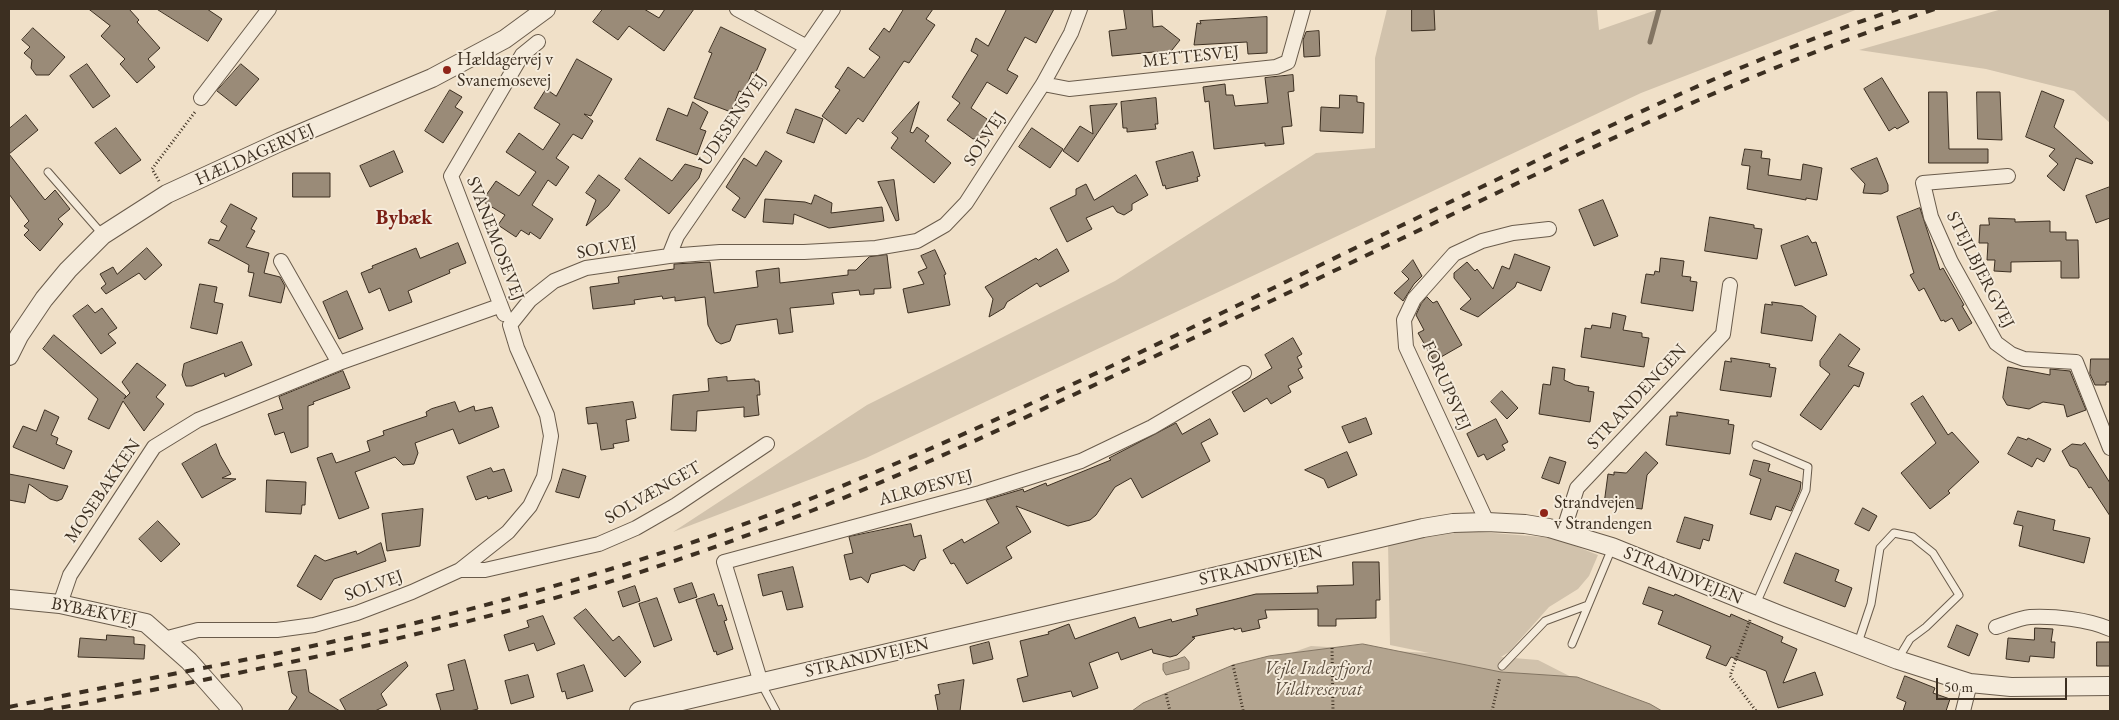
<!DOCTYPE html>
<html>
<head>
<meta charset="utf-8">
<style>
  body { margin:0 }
  #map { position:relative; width:2119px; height:720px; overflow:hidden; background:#f0e0c8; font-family:"EB Garamond",serif }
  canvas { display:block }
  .frame { position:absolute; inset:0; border:10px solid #3c2f21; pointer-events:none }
  .scale { position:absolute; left:1936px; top:678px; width:131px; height:22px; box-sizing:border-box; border:2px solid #3c2f21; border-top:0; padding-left:6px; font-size:15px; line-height:18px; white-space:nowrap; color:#3c2f21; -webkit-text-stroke:4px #f5ebdb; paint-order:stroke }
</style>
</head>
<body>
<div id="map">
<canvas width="2119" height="720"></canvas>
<div class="frame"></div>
<div class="scale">50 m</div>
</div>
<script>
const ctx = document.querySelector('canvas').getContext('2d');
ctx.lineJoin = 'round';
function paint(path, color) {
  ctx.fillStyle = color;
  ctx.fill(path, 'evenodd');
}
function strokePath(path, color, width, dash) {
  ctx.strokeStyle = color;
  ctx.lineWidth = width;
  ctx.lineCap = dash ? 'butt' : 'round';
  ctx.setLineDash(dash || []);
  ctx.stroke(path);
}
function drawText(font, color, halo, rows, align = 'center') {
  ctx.font = font + ' "EB Garamond",serif';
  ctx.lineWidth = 4;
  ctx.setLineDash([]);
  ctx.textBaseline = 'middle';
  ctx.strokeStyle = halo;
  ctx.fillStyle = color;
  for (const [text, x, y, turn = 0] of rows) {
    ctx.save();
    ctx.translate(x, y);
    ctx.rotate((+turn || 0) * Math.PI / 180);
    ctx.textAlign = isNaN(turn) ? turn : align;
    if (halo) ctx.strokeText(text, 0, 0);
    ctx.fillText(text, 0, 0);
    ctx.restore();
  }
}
const green = new Path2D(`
  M1387,9H1597L1599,30L1659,9H1858L1641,93L866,458L673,532L867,405L1115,281L1316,153L1375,148V58Z
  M2002,9H2110V123L2074,91L1986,69L1859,50Z
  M1468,531L1555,538L1598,555L1589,576L1578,589L1549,607L1509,652L1501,657L1538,660L1638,711H1135L1141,706L1311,646L1429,653L1390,645L1388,543Z`);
const water = new Path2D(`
  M1363,644L1501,672L1577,677L1650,704L1662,711H1132L1143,703L1233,665L1269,656Z
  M1185,657L1189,662V669L1166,675L1163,670V664Z`);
const stream = new Path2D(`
  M1650,42L1659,9`);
const building = new Path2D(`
  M89,9H129L139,20L137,22L160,48L148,59L155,67L137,83L120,64L125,59L101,36L110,26Z
  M157,9H207L222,19L208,41Z
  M603,9H644L659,18L665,9H694L664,51L629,26L618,40L593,22Z
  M904,9H933L926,19L935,25L909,63L904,61L863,122L858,118L846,134L822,116L840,90L835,87L848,67L864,78L880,57L869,49L884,28L889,32Z
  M1007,9H1054L1036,43L1025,37L1007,70L1018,76L1007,94L987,82L971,108L987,119L988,136L973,139L947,120L960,103L952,97L978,55L971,51L976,38L988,46Z
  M1124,9H1152L1153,27L1162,26L1180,40L1164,60L1154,52L1112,56L1109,31L1126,29Z
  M1412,9H1434L1435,30L1412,31Z
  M1267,17V53L1248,54L1247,42L1194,45L1197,23L1201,24L1200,21Z
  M721,27L766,49L755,74L752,72L744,93L739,91L731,112L694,98L712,53L709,52Z
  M33,28L65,57L49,75H36L31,68L32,60L24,53L30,47L22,40Z
  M1319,31L1320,56L1304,57L1303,40L1306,32Z
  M577,59L612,79L591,116L584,114L593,121L582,139L573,134L556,158L569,167L556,186L548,180L532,205L553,219L540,239L530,232L529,235L521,230L516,237L498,225L505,215L482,201L496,181L519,196L536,172L506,152L519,133L543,150L560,124L534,108L546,89L556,96Z
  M87,64L110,96L93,108L70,76Z
  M241,64L259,79L236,106L217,91Z
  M1293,75L1294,91L1288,92L1292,126L1282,127L1284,144L1265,146V143L1214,149L1209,101L1205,102L1203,87L1225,84L1226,95H1233L1235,106L1268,103L1265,78Z
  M1882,78L1909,122L1897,129L1895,127L1889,131L1864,89Z
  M450,90L462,97L455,107L463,112L443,143L425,131Z
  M2042,91L2064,100L2054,127L2093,162L2092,164L2076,158L2064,191L2047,176L2058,164L2049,156L2055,149L2026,137Z
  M1929,92H1947L1949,149H1988V163H1929Z
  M1977,92H2000L2002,140L1978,139Z
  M1340,95L1357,96V102L1364,103L1363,133L1320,131L1321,107L1339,108Z
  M1156,98L1158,124H1155L1156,129L1127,132V128H1123L1121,102Z
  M693,102L708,112L700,129L706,131L697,155L656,140L668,108L687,116Z
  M919,102L910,132L913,133L917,127L929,136L925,141L951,163L934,183L891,148L898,138L892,133Z
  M1117,104L1078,162L1063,151L1080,126L1093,134L1090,106Z
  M796,109L823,119L814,143L787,133Z
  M26,115L38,130L9,154L45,200L55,190L70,209L58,219L63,224L40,251L24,235L29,230L24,226L29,221L9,194V129Z
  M116,128L141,160L120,174L95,143Z
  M1032,128L1063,149L1050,168L1019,147Z
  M1745,149L1762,151L1761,158L1770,159L1768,175L1801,180L1803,164L1822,168L1817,200L1806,198V200L1747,189L1750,166L1742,165Z
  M394,151L403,172L370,187L360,166Z
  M766,151L782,161L745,218L732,210L740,198L726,187L744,158L756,166Z
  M1193,152L1200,176L1197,177L1198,181L1166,189L1165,185L1163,186L1156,162Z
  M640,158L672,181L685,164L702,169L699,178L669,214L625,179Z
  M1877,158L1888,185V191L1881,194L1863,193L1865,184L1851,169Z
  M293,173H330V197H293Z
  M599,175L620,190L608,206L586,226L596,200L586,193Z
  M1136,175L1148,195L1132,204V210L1124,215L1117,212L1113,206L1086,218L1092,229L1067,242L1050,208L1076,195V189L1086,184L1094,200Z
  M894,180L899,220L896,221L878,182Z
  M2110,187V218L2096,223L2086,196Z
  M815,195L832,203L831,213L882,207L884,221L829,228L794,214L793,224L763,222L765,199L805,202L811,204Z
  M1603,200L1618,236L1594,246L1579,210Z
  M231,204L257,218L251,229L255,231L246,247L269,253L264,273L280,277L285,286L281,303L249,296L254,273L248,272L249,265L208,243L210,239L219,241L227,226L221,222Z
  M1920,208L1940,270L1943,268L1964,305L1962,306L1972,323L1959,331L1952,318L1945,322L1944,320L1941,321L1924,288L1919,291L1910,275L1914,273L1897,217Z
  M1710,217L1754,225V228L1762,229L1757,259L1705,251Z
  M1989,218L2015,219V222L2050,221V232H2066V240H2078L2079,278H2061V261L2011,262V272L1994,271L1995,260H1987L1988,243H1979L1980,225H1989Z
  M1808,236L1812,243L1816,242L1827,275L1795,286L1781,246Z
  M458,243L466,263L449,270L450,273L408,291L412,302L389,311L380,288L369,293L361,273L373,268L372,266L416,248L420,258Z
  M147,248L162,265L145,280L139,273L106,294L101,288L106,284L100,274L113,267L117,274Z
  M1057,249L1069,271L1040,287L1037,283L1007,302L1004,308L989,317L993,299L985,287L1036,258L1038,260Z
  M935,250L946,274L944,275L950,305L908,313L903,289L924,284L918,272L927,268L921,256Z
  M1515,254L1550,267L1541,291L1517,282L1515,287L1478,317L1460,309L1471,299L1454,278V273L1467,262L1475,271L1477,269L1493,289L1502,266L1509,269Z
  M887,255L891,288L874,289V294L860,295L859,290L832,293L834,304L790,308L793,332L779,334L777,319L743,324L736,325L730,341L721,344L716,341L708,325L705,297L675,301V297L663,299L662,296L634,300L635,304L593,309L590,287L619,283L618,277L674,269V264L710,262L714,293L758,287L756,271L779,268L780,283L848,275V270H856L869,257Z
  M1661,258L1684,261L1682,276L1691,277L1690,281L1697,282L1693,311L1641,303L1646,274L1654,275L1655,271L1659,272Z
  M1413,260L1422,276L1414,284L1403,301L1394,293L1409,279L1402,272Z
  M200,284L217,287L214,302L223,304L217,334L191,328Z
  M347,291L363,329L339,339L323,302Z
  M1427,297L1433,303L1437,301L1462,345L1434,361L1418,333L1424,330L1416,315L1421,304Z
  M1772,302L1802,306L1816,316L1812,341L1761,333L1765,304L1772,305Z
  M88,305L95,313L102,308L117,328L108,334L116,343L101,354L73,316Z
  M1613,313L1626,316L1623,330L1642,333V337L1649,338L1644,367L1581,357L1585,328L1591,329L1592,325L1610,328Z
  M1840,334L1860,349L1848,366L1864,373L1859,387L1854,385L1821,430L1800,415L1830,374L1820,366V361Z
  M54,335L126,396L124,399L130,393L122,382L137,363L166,385L156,397L164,404L144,431L123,401L109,429L88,419L98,399L43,349Z
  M1293,338L1302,354L1297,357L1302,367L1298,369L1303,378L1288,386L1291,392L1271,404L1267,398L1244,412L1232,392L1272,368L1265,355Z
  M242,342L252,365L225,377L224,373L192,386H186L182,375L184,364Z
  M1731,358L1770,364L1769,367L1776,368L1771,397L1720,390L1725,361L1731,362Z
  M2091,359H2110V382H2106V385H2095L2090,374Z
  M1553,367L1565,369L1564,380L1575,385L1589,387L1588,391L1594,392L1590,422L1539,414L1543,384L1550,385Z
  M2008,367L2050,375V369L2070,371L2086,410L2067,417L2064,405L2043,402L2029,409L2007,405L2003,398Z
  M343,371L350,388L313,402L314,404L308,406V447L291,453L284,432L275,435L268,414L283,409L279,397Z
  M727,377V381L755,379V381H759L760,395H757L759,415L744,417V407L697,411L696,431L671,430L673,395L709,391L708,379Z
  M1502,391L1518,408L1507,419L1491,402Z
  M1923,396L1948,435L1952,432L1979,462L1948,491L1950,493L1930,509L1901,473L1936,443L1911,404Z
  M455,402L459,412L474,406L475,411L492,407L499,427L459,444L453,429L415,443L418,453L414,464L403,465L395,457L355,472L369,508L339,519L317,458L332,453L336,463L370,451L367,441L384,435L383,431L427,416L426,412L431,409Z
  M633,402L636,418L626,420L629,441L613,444L614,448L601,450L597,423L588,424L586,408Z
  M45,410L59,417L51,435L58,438L56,444L72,451L64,469L13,447L23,426L36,431Z
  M1677,412L1729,420L1728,424L1734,425L1730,454L1666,445L1670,416H1677Z
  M1366,418L1372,434L1349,443L1342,427Z
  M1210,419L1218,434L1201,443L1210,461L1142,498L1131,478L1115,487L1096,515L1090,520L1068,526L1016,506L1031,532L1006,547L1012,558L967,584L954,563L951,564L943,550L962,539L964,543L999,523L986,500L1023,489L1024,492L1046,483L1047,486L1111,460L1109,458L1176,423L1182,434Z
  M1496,419L1508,442L1502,445L1505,450L1487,460L1484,454L1478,457L1467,434Z
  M2018,437L2027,440L2028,438L2051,449L2044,462L2037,458L2032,467L2008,454Z
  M2085,443L2110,483V516L2091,487L2089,488L2077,469L2070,466L2062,451L2072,444L2081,445Z
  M216,444L220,455L231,474L222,478L236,479L202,498L182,464Z
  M1347,452L1357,475L1328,488L1324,479L1305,470Z
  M1646,452L1658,463L1647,475L1642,509L1604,504L1608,474L1614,475V472L1626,473Z
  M1550,457L1566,462L1559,484L1542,478Z
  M1754,460L1770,464L1768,471L1801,482L1800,490L1791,511L1776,506L1771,520L1750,514L1761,479L1750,475Z
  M491,468L493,472L504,469L512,491L488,499L487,496L476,500L467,477Z
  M563,469L586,476L579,498L556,492Z
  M9,474L30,478L68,486L62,499L57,501L50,499L29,484L25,503L9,500Z
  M267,480L306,482L305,505H302L301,514L266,512Z
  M1863,508L1877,516L1869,531L1855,524Z
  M423,509L420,546L387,551L382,514Z
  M2018,511L2055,520L2053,530L2090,538L2084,563L2019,546L2023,526L2014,524Z
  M1685,517L1713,525L1709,541L1703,539L1700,549L1677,542Z
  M158,521L180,544L161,562L139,539Z
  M911,524L914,537L921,535L926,558L920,560L914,571L904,565L871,574L868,583L861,577L850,580L844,555L853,553L849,537Z
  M381,543L386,561L334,579L321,600L297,586L315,555L325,561L356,551L357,554Z
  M1796,553L1839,570L1835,581L1852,588L1845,607L1784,583Z
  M1353,562H1379L1380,600H1376V618L1336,619V626H1318V609L1265,610L1267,618L1258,620L1260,628L1242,632L1241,628L1234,630V628L1192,637L1195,638L1177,655L1170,657L1153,653L1152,649L1121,660L1118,652L1089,663L1098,688L1073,697L1071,691L1023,702L1017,679L1028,676L1020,641L1049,634L1048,632L1069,624L1075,639L1135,617L1139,628L1171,619L1172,622L1198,615L1196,609L1256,594L1318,593L1317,586L1353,585Z
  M793,567L803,607L787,610L782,591L763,596L758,575Z
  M692,583L697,597L679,603L674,589Z
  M635,586L640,601L623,607L618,592Z
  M1649,587L1674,596L1675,594L1730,617L1731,614L1783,637L1781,642L1797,649L1783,683L1815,672L1823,695L1778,708L1766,671L1731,657L1726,666L1706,658L1711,646L1658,624L1663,611L1643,604Z
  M714,594L718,606L722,605L727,620L724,621L733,649L717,655L716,651L714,652L696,600Z
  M657,598L672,640L654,647L639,604Z
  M586,609L613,641L619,636L641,662L625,677L574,618Z
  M543,616L555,644L537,651L534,643L509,651L504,635L529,627L527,621Z
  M1957,625L1978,634L1969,656L1948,647Z
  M2035,628L2053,629L2051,642H2055L2054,658L2030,656L2029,662L2006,659L2008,638L2034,640Z
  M107,635L134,637V644L145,645L144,659L78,657L80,638L106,640Z
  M989,642L993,659L973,664L970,647Z
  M2097,642H2110V666H2097Z
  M465,660L478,709L470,711H441L436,694L454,690L448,665Z
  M406,662L408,666L381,694L387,705L375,711H346L340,700Z
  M584,665L593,691L567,699L565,691L562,692L557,674Z
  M306,670L309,692L340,711H288L297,697L292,693L288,672Z
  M528,675L534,697L511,704L505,681Z
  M1905,676L1935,688L1933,693L1950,699L1946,711H1903L1906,702L1897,698Z
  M964,680L960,711H938L935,695L940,694L938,685Z`);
const path = new Path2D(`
  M159,181L152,169L195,112
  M1750,620L1730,676L1756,711
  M1332,648L1333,711
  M1233,665L1243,710
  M1166,694L1170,711
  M1492,711L1500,677`);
const service = new Path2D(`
  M48,172L103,235
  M1756,604L1806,490L1808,467L1756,445
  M1858,643L1871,604L1880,548L1894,533L1913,537L1933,553L1959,595L1926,627L1910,639L1898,659
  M1572,644L1612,548
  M1502,666L1545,621L1588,605
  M761,683L776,711`);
const minor = new Path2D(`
  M737,9L805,46
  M1043,84L1069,89L1276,67L1288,62L1303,9
  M201,98L269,9
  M2008,176L1923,183L1931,217L1951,262L1996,343L2011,354L2024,359L2076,362L2110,448
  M669,256L677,236L833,9
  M281,261L339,363
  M504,314L451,176L522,55L538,42
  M1487,522L1406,347L1404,320L1414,299L1454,254L1482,241L1513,233L1549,229
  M1563,532L1577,488L1723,334L1730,285
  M460,570H485L599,544L636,528L676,505L767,444
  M60,604L70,575L154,447L198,420L339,363L499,306
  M1996,627C2006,624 2019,618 2030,617C2055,616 2087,619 2110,629
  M164,639L198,630H277L314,625L357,613L412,592L460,570L508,532L530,506L544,477L551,436L547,415L517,348L510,325L530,300L554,281L586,268L669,256L720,252H804L876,248L917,241L945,225L966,203L1043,84L1071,33L1080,9
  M761,683L724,562L980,493L1081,461L1152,427L1244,373
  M1963,711L1970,683`);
const tertiary = new Path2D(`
  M9,356L19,336L44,299L68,270L103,235L167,194L280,142L432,78L505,39L546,9
  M9,599L60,604L146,623L189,661L233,711
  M639,711L1423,528L1453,523L1487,522L1525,524L1549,528L1612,547L1780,615L1898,660L1970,683L2011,687L2110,686`);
const rail = new Path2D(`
  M9,707C141,679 275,656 407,625C542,592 676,552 805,501C1041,407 1267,289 1496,180C1628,117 1759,54 1898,9
  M44,711C204,680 365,650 522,607C619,581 717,548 811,511C925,466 1035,413 1145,361C1265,304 1384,247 1503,190C1645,122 1786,58 1935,9`);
const markers = [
  [447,70,5,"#8f2418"],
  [1544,513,5,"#8f2418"]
];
const streetNames = [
  ["METTESVEJ",1191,57,-6],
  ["UDESENSVEJ",733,120,-56],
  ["SOLVEJ",985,139,-57],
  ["HÆLDAGERVEJ",255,155,-24],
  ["SVANEMOSEVEJ",495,239,69],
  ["SOLVEJ",607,248,-11],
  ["STEJLBJERGVEJ",1980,270,63],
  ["FORUPSVEJ",1446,386,66],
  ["STRANDENGEN",1637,397,-47],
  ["ALRØESVEJ",926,488,-15],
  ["MOSEBAKKEN",103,491,-56],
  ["SOLVÆNGET",653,493,-30],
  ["STRANDVEJEN",1261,566,-13],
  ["STRANDVEJEN",1683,576,22],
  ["SOLVEJ",374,586,-20],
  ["BYBÆKVEJ",94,612,11],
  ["STRANDVEJEN",867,658,-13]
];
const poiNames = [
  ["Hældagervej v",457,60],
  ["Svanemosevej",457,81],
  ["Strandvejen",1554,503],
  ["v Strandengen",1554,524]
];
const parkNames = [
  ["Vejle Inderfjord",1318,669],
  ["Vildtreservat",1318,690]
];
const quarterNames = [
  ["Bybæk",404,219]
];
paint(green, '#d1c2ac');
paint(water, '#b3a48f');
strokePath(water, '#837563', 1);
strokePath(stream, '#837563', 5);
paint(building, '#9a8b78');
strokePath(building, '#3c2f21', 1);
strokePath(service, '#695b4b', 9);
strokePath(minor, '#695b4b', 16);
strokePath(tertiary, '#695b4b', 20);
strokePath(path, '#3c2f21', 3, [1, 2.5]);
strokePath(service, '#f5ebdb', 7);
strokePath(minor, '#f5ebdb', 14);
strokePath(tertiary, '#f5ebdb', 18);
strokePath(rail, '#3c2f21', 4, [9, 9]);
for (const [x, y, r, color] of markers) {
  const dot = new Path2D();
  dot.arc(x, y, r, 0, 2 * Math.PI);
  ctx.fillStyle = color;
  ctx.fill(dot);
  strokePath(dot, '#f5ebdb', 2);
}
drawText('18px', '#3c2f21', '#f5ebdb', streetNames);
drawText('18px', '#3c2f21', '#f5ebdb', poiNames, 'left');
drawText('italic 18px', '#5a4c3d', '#f5ebdb', parkNames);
drawText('bold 20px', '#7a1f14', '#f5ebdb', quarterNames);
</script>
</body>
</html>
